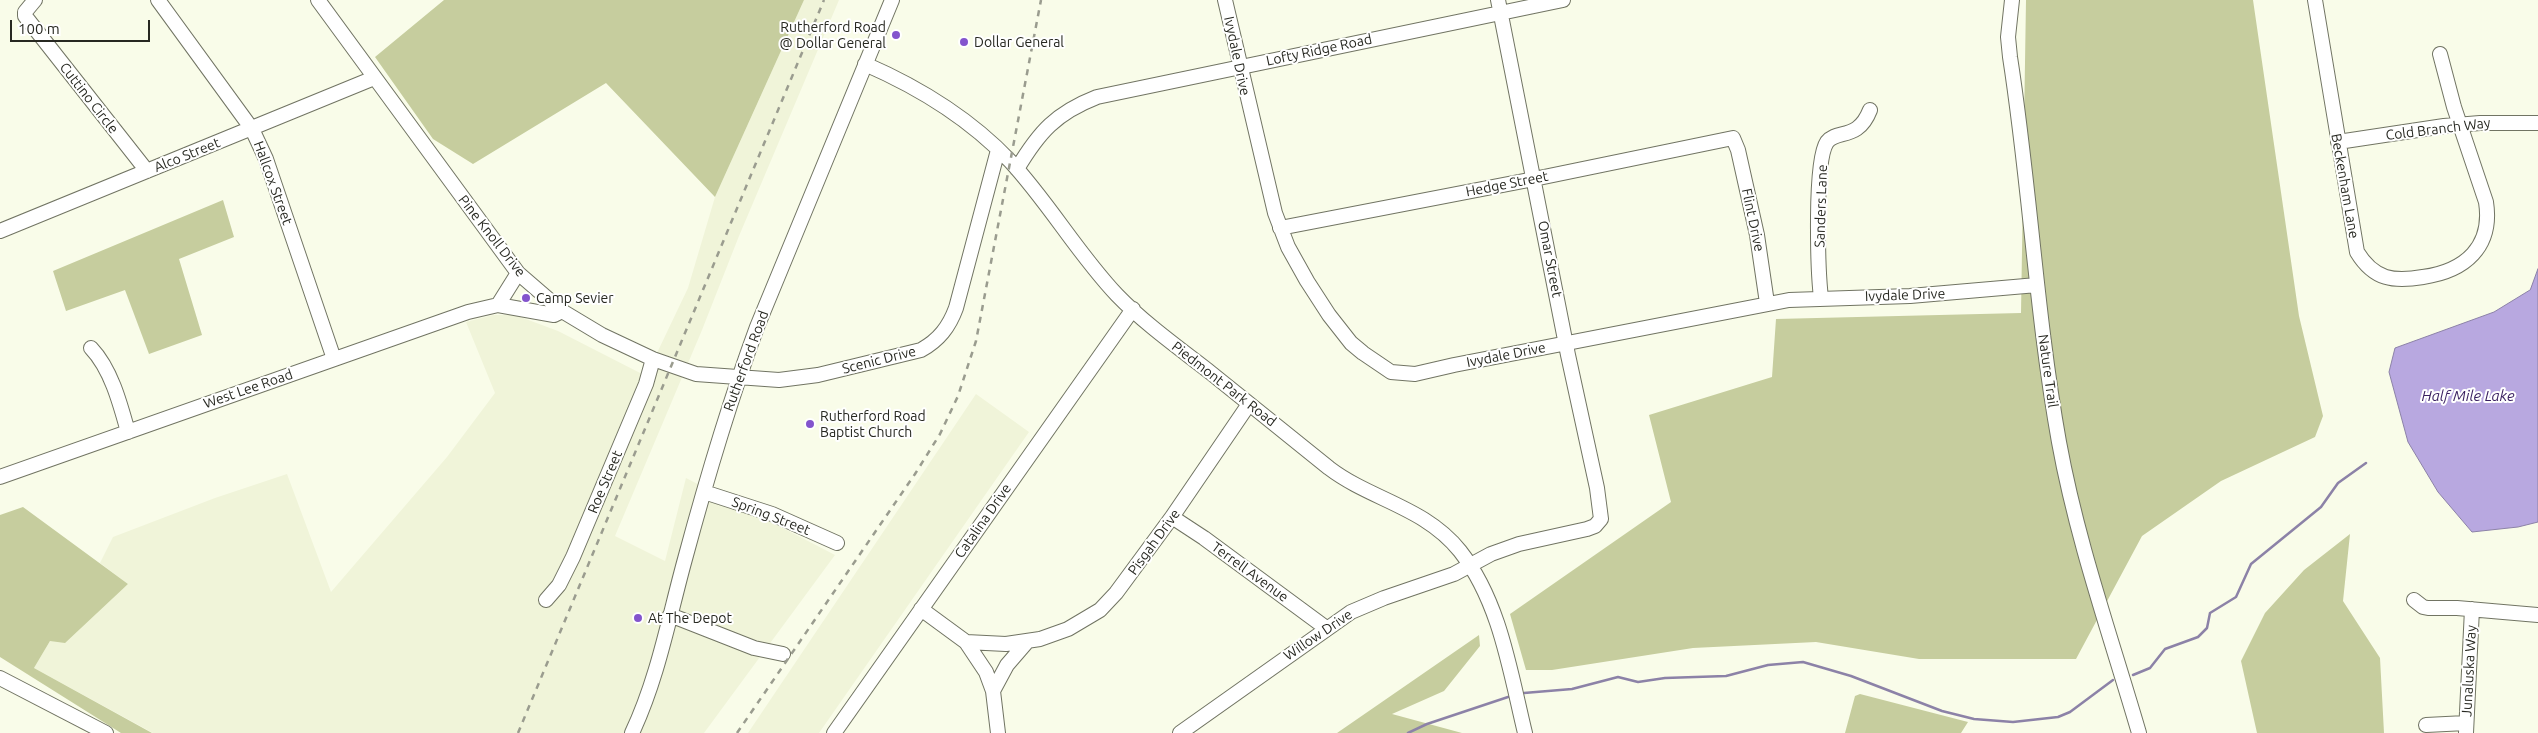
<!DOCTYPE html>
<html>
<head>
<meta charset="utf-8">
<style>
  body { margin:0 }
  #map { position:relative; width:2538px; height:733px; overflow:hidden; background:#f9fce9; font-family:Ubuntu,sans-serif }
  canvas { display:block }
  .scale { position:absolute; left:10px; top:20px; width:140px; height:22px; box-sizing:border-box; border:2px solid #272821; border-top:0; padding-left:6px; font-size:15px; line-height:18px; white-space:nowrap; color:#272821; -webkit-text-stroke:4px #fff; paint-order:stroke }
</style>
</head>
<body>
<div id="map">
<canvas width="2538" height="733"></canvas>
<div class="scale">100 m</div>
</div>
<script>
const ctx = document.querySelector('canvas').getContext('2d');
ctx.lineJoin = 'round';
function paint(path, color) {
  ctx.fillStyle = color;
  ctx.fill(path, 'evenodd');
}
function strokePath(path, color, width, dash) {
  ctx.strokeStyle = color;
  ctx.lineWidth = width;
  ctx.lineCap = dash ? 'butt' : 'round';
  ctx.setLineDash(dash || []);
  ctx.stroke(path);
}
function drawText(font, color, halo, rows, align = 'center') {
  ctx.font = font + ' Ubuntu,sans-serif';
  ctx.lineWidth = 4;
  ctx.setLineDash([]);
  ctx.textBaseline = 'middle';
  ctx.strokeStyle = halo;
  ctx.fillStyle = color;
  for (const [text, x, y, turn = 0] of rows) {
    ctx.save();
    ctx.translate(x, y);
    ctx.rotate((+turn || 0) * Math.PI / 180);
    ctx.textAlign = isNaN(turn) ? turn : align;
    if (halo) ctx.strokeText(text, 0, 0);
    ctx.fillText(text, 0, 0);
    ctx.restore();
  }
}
const built = new Path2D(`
  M804,0H839L739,236L702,330L615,536L665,561L686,478L835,555L704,733H153L34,668L50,641L128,584L100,563L113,537L215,498L287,474L331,592L447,457L495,393L466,322L493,315H515L558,331L646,376L688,288L715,197Z
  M976,394L1029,432L819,733H748Z`);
const green = new Path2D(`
  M444,0H804L715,197L606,83L473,164L433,139L375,57Z
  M2026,0H2253L2299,316L2323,416L2315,437L2221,481L2142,536L2076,659H1919L1816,642L1693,648L1552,670H1526L1510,614L1671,502L1649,415L1772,377L1776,319L2021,313Z
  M223,200L234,237L179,259L202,335L149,354L125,290L66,311L53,271Z
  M23,507L128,584L65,643L50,641L34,668L152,733H121L0,657V515Z
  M2350,534L2343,601L2380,658L2384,733H2257L2241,661L2265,613L2304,570Z
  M1479,635L1480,646L1444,691L1392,714L1462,733H1337Z
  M1860,694L1968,722L1961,733H1845L1855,696Z`);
const water = new Path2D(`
  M2538,269V522L2518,527L2472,532L2438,492L2408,442L2389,372L2395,348L2494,312L2530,290Z`);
const stream = new Path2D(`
  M2133,675L2150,668L2165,649L2198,637L2207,628L2210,613L2236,597L2251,564L2321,507L2338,483L2366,463
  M1524,693L1572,689L1618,677L1638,682L1665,678L1726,676L1768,665L1803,662L1851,676L1942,711L1974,719L2013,722L2058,717L2070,712L2113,680
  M1408,733L1427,724L1508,697`);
const minor = new Path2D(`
  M35,0L25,12V16L147,171
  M158,0L252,129L266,159L334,359
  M318,0L518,273L562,311L602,335L653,359L696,374L779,380L818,375L921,350C939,340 949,327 956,308L998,150
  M1225,0L1275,213L1288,247L1307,281L1329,315L1351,343L1363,353L1391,372L1415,374L1454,365L1789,300L1910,296L2037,285
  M2012,0L2008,37L2010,57C2030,185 2036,314 2059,442C2077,541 2111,637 2139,733
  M2315,0L2357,252C2374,280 2394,282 2423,277C2465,271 2493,247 2486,202L2454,107L2440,54
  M865,64C918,87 970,119 1010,161C1049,203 1078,254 1117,295C1145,324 1179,348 1211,373C1250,404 1289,436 1329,468C1371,500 1425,507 1460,551C1500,602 1510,671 1525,733
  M2338,142L2444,126L2480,123H2538
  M1017,169C1039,132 1056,113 1097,97L1563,0
  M1280,228L1534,179L1733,138L1738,150L1757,235L1767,303
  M0,231L374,78
  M1821,298C1818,272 1814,161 1827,142C1837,129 1858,141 1870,110
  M498,305L518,273
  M91,348C111,369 120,403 128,432
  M0,477L468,312L498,305L554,315L562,311
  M704,492L772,514L837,543
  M1172,517L1204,538L1326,628
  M546,600L559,585L573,557L646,384L653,359
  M2414,600L2423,607L2428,608H2457L2538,615
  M921,609L966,642L986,672L993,691
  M670,615L754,648L783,654
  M966,642L1006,644L1040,639L1068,629L1100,610L1116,593L1172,517L1249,404
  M0,678L106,733
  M2426,725L2466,723
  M632,733C658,678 669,617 685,559C706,481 729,403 757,327L892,0
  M834,733L1133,309
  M998,733L993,691L1007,665L1026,643
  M1180,733L1351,612L1384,598L1454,574L1491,554L1519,544L1587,529L1595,526L1601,519L1597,488L1568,355L1498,0
  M2466,733L2472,609`);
const rail = new Path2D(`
  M518,733L824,0
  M737,733L915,474L940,434L958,396L976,341L1041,0`);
const markers = [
  [896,35,5,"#8354cd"],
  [964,42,5,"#8354cd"],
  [526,298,5,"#8354cd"],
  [810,424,5,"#8354cd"],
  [638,618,5,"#8354cd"]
];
const poiNames = [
  ["Rutherford Road",886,27,"right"],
  ["@ Dollar General",886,43,"right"],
  ["Dollar General",974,42],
  ["Camp Sevier",536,298],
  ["Rutherford Road",820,416],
  ["Baptist Church",820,432],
  ["At The Depot",648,618]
];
const streetNames = [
  ["Lofty Ridge Road",1319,50,-12],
  ["Ivydale Drive",1237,56,78],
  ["Cuttino Circle",89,98,52],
  ["Cold Branch Way",2438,129,-7],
  ["Alco Street",187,155,-22],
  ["Hallcox Street",273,183,70],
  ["Hedge Street",1507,184,-11],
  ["Beckenham Lane",2345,186,80],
  ["Sanders Lane",1821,206,-88],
  ["Flint Drive",1753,220,78],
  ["Pine Knoll Drive",492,236,52],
  ["Omar Street",1550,259,79],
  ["Ivydale Drive",1905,295,-2],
  ["Ivydale Drive",1506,355,-11],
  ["Scenic Drive",879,360,-14],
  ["Rutherford Road",746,361,-70],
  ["Nature Trail",2048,371,82],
  ["Piedmont Park Road",1224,384,38],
  ["West Lee Road",248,389,-19],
  ["Roe Street",605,482,-67],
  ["Spring Street",771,516,21],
  ["Catalina Drive",983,521,-55],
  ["Pisgah Drive",1154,542,-54],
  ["Terrell Avenue",1250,572,36],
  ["Willow Drive",1318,635,-34],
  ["Junaluska Way",2469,671,-87]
];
const waterNames = [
  ["Half Mile Lake",2468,396]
];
paint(built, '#f0f4d9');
paint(green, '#c6cd9e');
paint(water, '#b8a8e0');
strokePath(water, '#8c82a7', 1);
strokePath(stream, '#8c82a7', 2.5);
strokePath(minor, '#717463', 16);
strokePath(minor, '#fff', 14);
strokePath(rail, '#9a9c8f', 2.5, [6, 6]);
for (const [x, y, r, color] of markers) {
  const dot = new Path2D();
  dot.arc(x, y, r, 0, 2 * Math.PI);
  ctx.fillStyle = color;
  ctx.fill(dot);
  strokePath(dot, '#fff', 2);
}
drawText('14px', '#272821', '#fff', poiNames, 'left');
drawText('14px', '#272821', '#fff', streetNames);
drawText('italic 15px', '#391f60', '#fff', waterNames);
</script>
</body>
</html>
